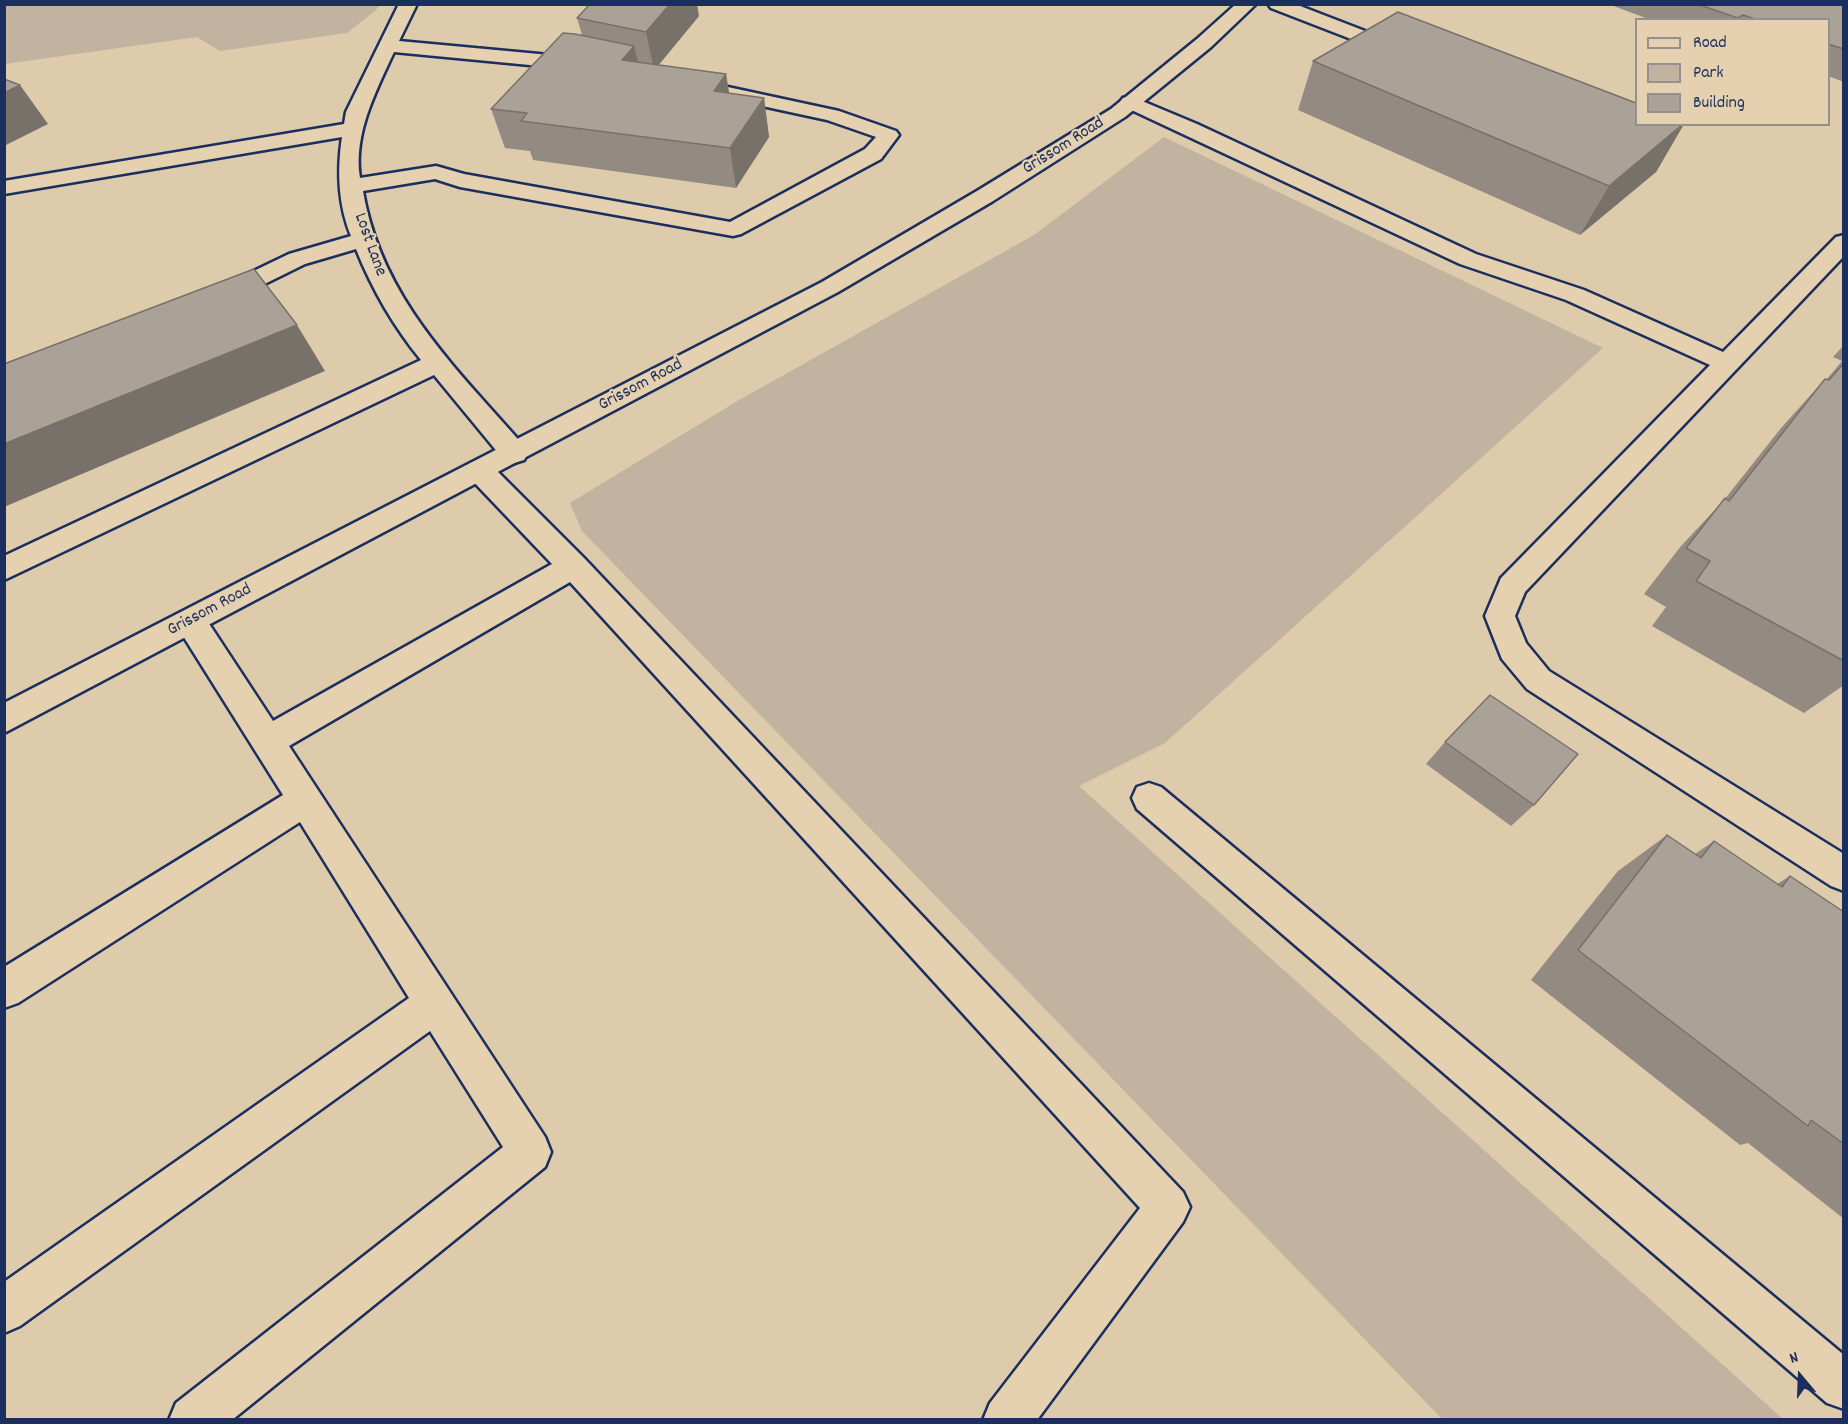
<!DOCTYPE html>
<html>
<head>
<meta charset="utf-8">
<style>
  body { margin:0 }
  #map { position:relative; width:1848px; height:1424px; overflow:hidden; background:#ddcbac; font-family:Dekko,sans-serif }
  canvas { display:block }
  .frame { position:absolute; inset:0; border:6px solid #1b2f5e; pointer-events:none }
  .legend { position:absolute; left:1635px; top:18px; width:195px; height:108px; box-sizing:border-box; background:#e5d1af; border:2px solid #94908f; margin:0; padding:8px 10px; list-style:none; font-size:18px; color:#1b2f5e }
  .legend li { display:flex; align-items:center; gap:12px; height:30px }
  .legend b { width:30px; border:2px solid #94908f }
  .north { position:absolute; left:1770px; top:1346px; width:60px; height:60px; -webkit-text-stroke:4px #e5d1af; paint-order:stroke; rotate:341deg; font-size:16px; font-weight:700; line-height:24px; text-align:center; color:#1b2f5e }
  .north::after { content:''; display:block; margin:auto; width:21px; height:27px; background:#1b2f5e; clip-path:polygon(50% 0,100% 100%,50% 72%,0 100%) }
</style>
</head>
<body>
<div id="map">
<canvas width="1848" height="1424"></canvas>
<div class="frame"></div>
<ul class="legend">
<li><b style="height:8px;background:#e5d1af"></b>Road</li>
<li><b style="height:16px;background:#c1b3a0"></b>Park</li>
<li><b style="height:16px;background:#aba297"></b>Building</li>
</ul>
<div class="north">N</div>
</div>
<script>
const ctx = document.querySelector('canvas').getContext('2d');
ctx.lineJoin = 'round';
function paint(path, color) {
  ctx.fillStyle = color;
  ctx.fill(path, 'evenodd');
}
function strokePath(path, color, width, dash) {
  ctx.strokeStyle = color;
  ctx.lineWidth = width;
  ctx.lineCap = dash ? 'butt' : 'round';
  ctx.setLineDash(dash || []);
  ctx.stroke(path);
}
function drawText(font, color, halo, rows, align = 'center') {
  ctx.font = font + ' Dekko,sans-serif';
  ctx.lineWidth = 4.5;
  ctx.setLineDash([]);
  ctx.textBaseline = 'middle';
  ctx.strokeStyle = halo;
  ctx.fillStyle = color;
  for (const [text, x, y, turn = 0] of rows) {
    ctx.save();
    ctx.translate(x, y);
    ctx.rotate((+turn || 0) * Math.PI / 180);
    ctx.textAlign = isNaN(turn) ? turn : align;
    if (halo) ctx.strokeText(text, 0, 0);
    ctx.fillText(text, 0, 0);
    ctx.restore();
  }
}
const green = new Path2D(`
  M4,5L5,4L380,5L376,10L347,33L220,51L197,37L5,64Z
  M1164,137L1603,348L1165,743L1079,786L1783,1419H1442L582,531L570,503L739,400L1034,235Z`);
const minor = new Path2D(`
  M399,4H417L399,41L582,58L589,60L592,64L589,68L582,70L394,52C376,91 353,134 360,178L436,166L464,174L730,222L865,149L876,137L827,120L679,88L676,84L679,80L686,78L839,111L896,131L899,135L881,159L741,234L733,236L460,187L435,179L363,191C381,298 455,367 524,446L528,453L524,460L514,463L504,460L434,375L4,580V556L421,360C394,327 372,289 356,249L305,264L230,301L221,303L212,301L209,296L212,291L289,254L351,236C338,204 337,170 342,137L4,194V181L344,124L346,112Z
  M1268,4H1295L1409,48L1412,52L1409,56H1395L1271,8Z
  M1130,96L1197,124L1476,254L1584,290L1723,352L1836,237L1844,235V256L1525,592L1515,616L1526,643L1549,671L1844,854V891L1831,886L1527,689L1502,659L1485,616L1501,578L1710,365L1566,300L1460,264L1123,106L1120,102L1123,98Z
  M480,461L490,464L584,558L1183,1192L1190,1207L1183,1222L1037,1420H983L990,1403L1140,1208L570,582L289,746L545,1137L551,1152L545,1167L232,1420H169L176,1403L503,1147L430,1031L20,1326L4,1333V1282L409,998L300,822L18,1003L4,1008V967L283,795L180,631L175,622L180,613L191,610L202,613L273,721L552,564L470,478L466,471L470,464Z
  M1149,783L1161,787L1844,1355V1409L1827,1403L1137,809L1132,798L1137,787Z`);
const major = new Path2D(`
  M1236,4H1256L1211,47L1125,117L993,201L838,292L4,733V703L822,282L977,191L1111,109L1197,39Z`);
const wall = new Path2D(`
  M1608,4H1844V82L1828,76V20H1651Z
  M699,16L659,65L726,74L729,93L764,98L769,137L736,188L533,160L530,151L505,148L491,109L582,35L577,18Z
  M1313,61L1636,124H1684L1656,172L1580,235L1298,110Z
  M1844,345V685L1804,713L1652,626L1666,607L1644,594L1681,546L1724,500L1781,428L1825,379H1827L1842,361L1833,357Z
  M1445,742L1534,805L1511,826L1426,764Z
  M1667,835L1695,854L1714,841L1777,884L1790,876L1844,912V1219L1748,1143L1740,1145L1531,980L1618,871Z`);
const shadedWall = new Path2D(`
  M670,4H697L699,16L654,70L646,32Z
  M634,46L643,84L622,60Z
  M726,74L732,113L714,91Z
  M20,85L48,124L4,146V93Z
  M764,98L769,137L736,188L730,148Z
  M1683,124H1684L1656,172L1580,235L1609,186Z
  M297,325L325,371L4,507V444Z`);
const building = new Path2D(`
  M590,4H670L646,32L577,18Z
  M1697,4H1844V49L1828,44V20H1758L1743,15L1738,18Z
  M1398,12L1636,103V124H1683L1609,186L1313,61Z
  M563,33L575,34L634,46L622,60L726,74L714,91L764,98L730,148L521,121L527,113L491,109Z
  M4,79L20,85L4,93Z
  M254,269L297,325L4,444V364Z
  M1844,363V661L1696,581L1710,561L1686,548L1725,498L1729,501L1825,379L1829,380Z
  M1490,695L1578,754L1534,805L1445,742Z
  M1667,835L1701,858L1714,841L1782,887L1790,876L1844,912V1144L1811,1120L1808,1126L1578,950Z`);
const farStreetnames = [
  ["Grissom Road",1064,147,-32],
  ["Lost Lane",369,245,70],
  ["Grissom Road",641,386,-28],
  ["Grissom Road",210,611,-28]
];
paint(green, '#c1b3a0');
strokePath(minor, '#1b2f5e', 5);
strokePath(major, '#1b2f5e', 5);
paint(minor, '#e5d1af');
paint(major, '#e5d1af');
paint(wall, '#938b82');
paint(shadedWall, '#78716a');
paint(building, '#aba297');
strokePath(building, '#78716a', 1.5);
drawText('18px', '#1b2f5e', '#e5d1af', farStreetnames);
</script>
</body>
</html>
